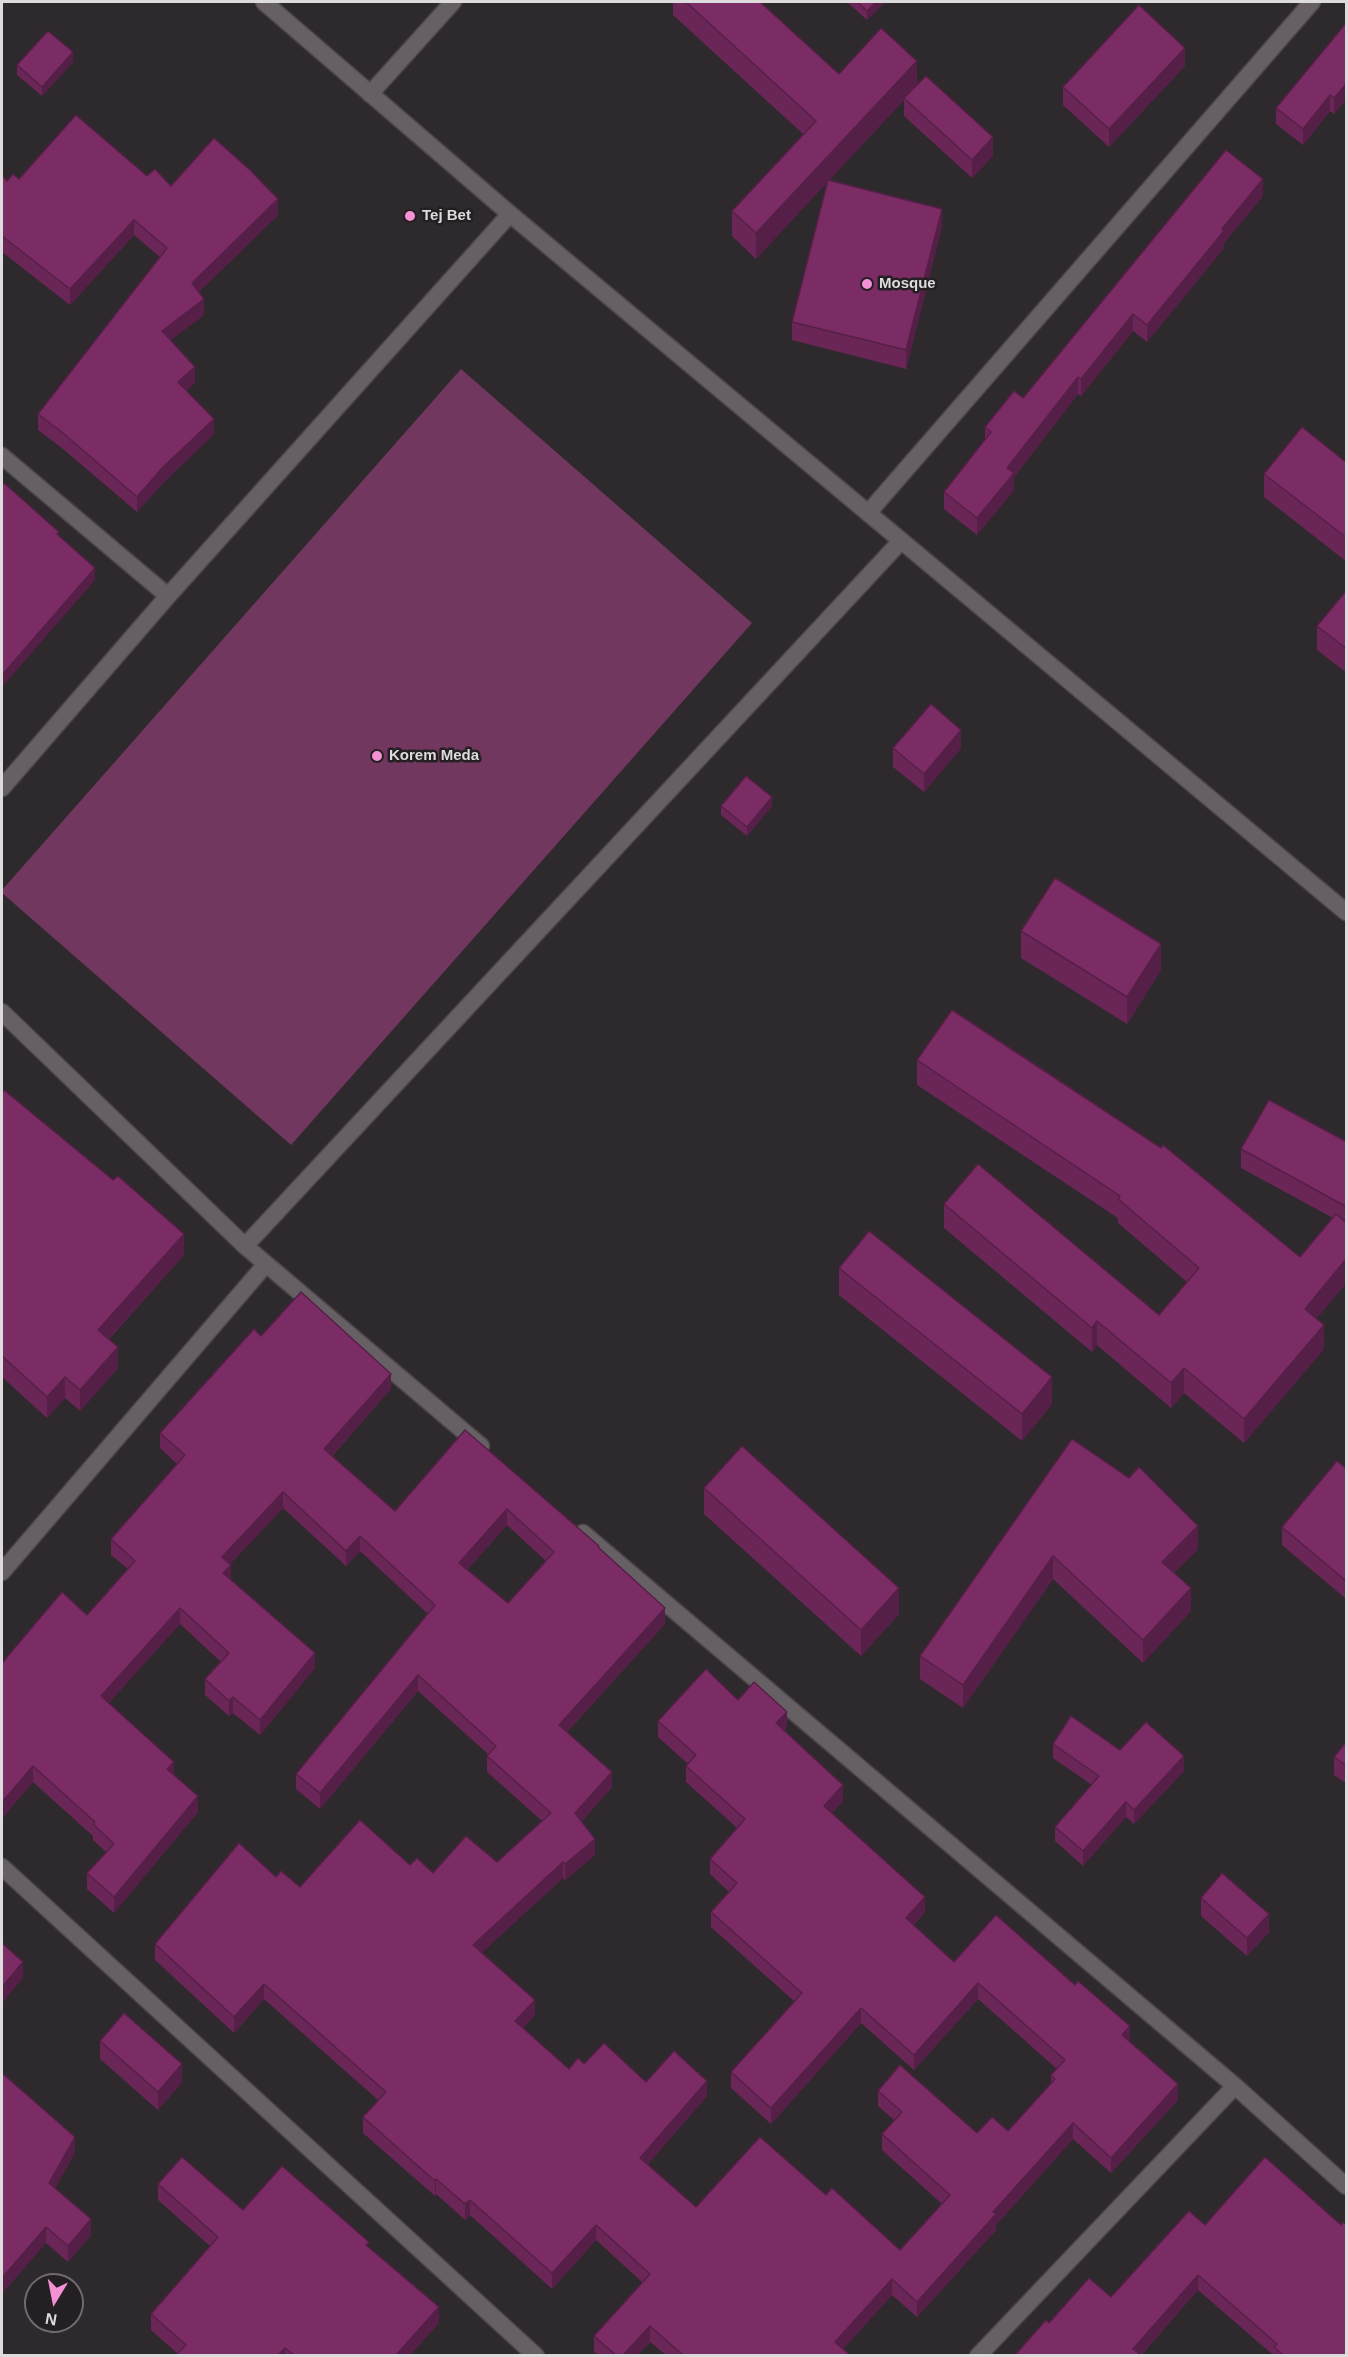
<!DOCTYPE html>
<html>
<head>
<meta charset="utf-8">
<style>
  body { margin:0 }
  #map { position:relative; width:1348px; height:2357px; overflow:hidden; background:#2e292c; font-family:Helvetica,sans-serif }
  canvas { display:block }
  .frame { position:absolute; inset:0; border:3px solid #dedbdd; pointer-events:none }
  .north { position:absolute; left:24px; top:2273px; width:60px; height:60px; box-sizing:border-box; background:#241f22; border:2px solid #6e6a6d; border-radius:50%; rotate:190deg; font-size:16px; font-weight:700; line-height:24px; text-align:center; color:#dedbdd }
  .north::after { content:''; display:block; margin:auto; width:21px; height:27px; background:#f491d4; clip-path:polygon(50% 0,100% 100%,50% 72%,0 100%) }
</style>
</head>
<body>
<div id="map">
<canvas width="1348" height="2357"></canvas>
<div class="frame"></div>
<div class="north">N</div>
</div>
<script>
const ctx = document.querySelector('canvas').getContext('2d');
ctx.lineJoin = 'round';
function paint(path, color) {
  ctx.fillStyle = color;
  ctx.fill(path, 'evenodd');
}
function strokePath(path, color, width, dash) {
  ctx.strokeStyle = color;
  ctx.lineWidth = width;
  ctx.lineCap = dash ? 'butt' : 'round';
  ctx.setLineDash(dash || []);
  ctx.stroke(path);
}
function drawText(font, color, halo, rows, align = 'center') {
  ctx.font = font + ' Helvetica,sans-serif';
  ctx.lineWidth = 5;
  ctx.setLineDash([]);
  ctx.textBaseline = 'middle';
  ctx.strokeStyle = halo;
  ctx.fillStyle = color;
  for (const [text, x, y, turn = 0] of rows) {
    ctx.save();
    ctx.translate(x, y);
    ctx.rotate((+turn || 0) * Math.PI / 180);
    ctx.textAlign = isNaN(turn) ? turn : align;
    if (halo) ctx.strokeText(text, 0, 0);
    ctx.fillText(text, 0, 0);
    ctx.restore();
  }
}
const green = new Path2D(`
  M461,369L752,623L291,1145L2,893V890Z`);
const minor = new Path2D(`
  M370,94L453,2
  M2,456L168,596
  M868,513L1312,2
  M2,788L168,596L510,214
  M2,1012L245,1246L481,1446
  M245,1246L901,541
  M583,1533L1235,2086L1346,2186
  M2,1572L266,1264
  M2,1867L536,2356
  M978,2356L1235,2086`);
const tertiary = new Path2D(`
  M264,2L510,214L1346,912`);
const wall = new Path2D(`
  M673,2H760L839,74L917,85L993,156L972,178L904,116V100L829,180L942,227L906,369L792,340V322L827,182L756,259L732,236V211L803,134L673,15Z
  M847,2H885L867,20Z
  M1347,22V98L1334,114L1330,111L1303,145L1276,124V108Z
  M73,62L42,96L17,75V65Z
  M1185,66L1109,147L1063,105V87Z
  M2,176L7,181L19,179L147,176L171,186L278,215L199,292L204,315L170,340L195,383L186,390L214,434L162,484L137,512L63,449L38,430V414L160,257L134,235L70,305L2,252Z
  M1263,196L1224,243V248L1147,342L1133,331L1081,396L1078,394L1014,477V490L977,535L944,509V492L985,441V427L1023,398Z
  M1347,463V562L1264,497V474Z
  M1347,590V673L1317,650V626Z
  M893,748H961L924,792L893,767Z
  M721,806H772L747,836L721,815Z
  M1021,931L1161,970L1127,1024L1021,958Z
  M917,1060L1300,1257L1333,1218L1241,1168V1149L1347,1142V1282L1316,1318L1324,1349L1244,1443L1184,1393L1171,1408L1097,1345L1092,1352L944,1228V1204L1159,1315L1187,1282L1118,1223V1218L917,1085Z
  M2,1093L184,1255L109,1339L118,1368L80,1411L65,1398L47,1418L2,1377Z
  M839,1268L1052,1404L1022,1441L839,1295Z
  M261,1336L391,1389L332,1456L395,1511L465,1430L599,1549L665,1624L567,1732L612,1787L581,1822L595,1855L565,1880L563,1878L481,1953L535,2015L523,2028L569,2069L584,2064L646,2082L707,2096L648,2164L696,2207L826,2195L900,2250L942,2204L882,2150V2134L895,2121L878,2106V2091L977,2133L1008,2131L1051,2083V2075L1057,2069L978,1999L914,2070L861,2023L771,2124L731,2088V2072L795,2002L711,1927V1912L729,1892L710,1874V1859L737,1828L686,1782V1766L688,1764L658,1737V1721L738,1700L787,1727L784,1730L843,1801L832,1813L925,1912L914,1925L954,1962L1130,2042L1178,2100L1111,2173L1073,2139L996,2225V2230L917,2317L892,2295L843,2349L850,2355H666L650,2342L637,2355H599L594,2352V2336L643,2283L596,2240L552,2289L470,2215L465,2220L436,2194L435,2196L363,2133V2117L378,2100L264,1999L234,2033L155,1960V1944L276,1877L300,1887L410,1865L433,1873L497,1862L542,1821L487,1772V1756L488,1754L418,1691L320,1809L296,1789V1774L428,1614L360,1551L346,1566L283,1508L230,1564L231,1580L315,1668L260,1735L233,1713L229,1716L205,1695V1679L221,1662L180,1624L108,1703L174,1775L198,1812L114,1913L87,1889V1873L106,1852L93,1840V1836L33,1782L2,1818V1663L87,1615L128,1569L111,1555V1539L177,1464L160,1448V1433ZM507,1525L546,1561L508,1603L467,1570Z
  M1072,1439L1198,1549L1174,1573L1191,1611L1143,1663L1053,1579L963,1708L920,1679V1656Z
  M1347,1469V1597L1345,1598L1282,1545V1527Z
  M704,1488L899,1614L861,1656L704,1514Z
  M1347,1741V1784L1334,1775V1757Z
  M1053,1744L1120,1750L1184,1771L1134,1824L1126,1817L1083,1866L1055,1841V1827L1092,1785L1053,1758Z
  M1201,1898L1269,1932L1247,1956L1201,1916Z
  M100,2041L182,2082L158,2110L100,2059Z
  M2,2073L75,2153L55,2188L91,2235L68,2262L46,2243Z
  M158,2184L369,2248L439,2323L410,2355H176L178,2354L151,2330V2314L210,2246L158,2200Z
  M1189,2211L1347,2355H1273L1198,2290L1141,2355L1049,2323L1111,2297Z`);
const shadedWall = new Path2D(`
  M876,2H885L867,20V11Z
  M1185,48V66L1109,147V129Z
  M73,52V62L42,96V87Z
  M917,61V87L904,98V100L756,259V233Z
  M1347,83V98L1334,114V98Z
  M1330,95V111L1303,145V129Z
  M993,137V156L972,178V160Z
  M1263,179V196L1224,243V248L1147,342V325Z
  M278,199V215L192,299V283Z
  M942,209V227L906,369V350Z
  M134,220V235L70,305V289Z
  M204,299V315L162,347V331Z
  M1133,314V331L1081,396V379Z
  M195,367V383L178,398V382Z
  M1078,377V394L1014,477V490L977,535V518L1007,468Z
  M214,419V434L162,484L137,512V497L162,468Z
  M95,568V580L2,687V675Z
  M961,730V748L924,792V774Z
  M772,797V806L747,836V827Z
  M1161,944V970L1127,1024V997Z
  M184,1234V1255L98,1350V1330Z
  M1347,1258V1282L1305,1333V1309Z
  M1097,1321V1345L1092,1352V1328Z
  M1324,1325V1349L1244,1443V1419Z
  M118,1347V1368L80,1411V1390Z
  M1184,1368V1393L1171,1408V1383Z
  M391,1374V1389L324,1464V1449Z
  M65,1377V1398L47,1418V1397Z
  M1052,1377V1404L1022,1441V1414Z
  M283,1492V1508L222,1573V1557Z
  M507,1509V1525L459,1579V1563Z
  M1198,1526V1549L1162,1585V1562Z
  M360,1536V1551L346,1566V1551Z
  M1053,1556V1579L963,1708V1685Z
  M231,1565V1580L223,1573Z
  M1347,1579V1597L1345,1598V1580Z
  M899,1588V1614L861,1656V1630Z
  M1191,1588V1611L1143,1663V1640Z
  M180,1608V1624L101,1712V1696Z
  M665,1608V1624L559,1740V1725Z
  M315,1653V1668L260,1735V1720Z
  M418,1675V1691L320,1809V1793Z
  M233,1697V1713L229,1716V1701Z
  M787,1712V1727L776,1739V1723Z
  M1184,1756V1771L1134,1824V1810Z
  M174,1762V1777L167,1769Z
  M33,1766V1782L2,1818V1802Z
  M612,1772V1787L575,1829V1813Z
  M843,1785V1801L824,1822V1806Z
  M198,1796V1812L114,1913V1897Z
  M1126,1802V1817L1083,1866V1851Z
  M595,1839V1855L565,1880V1864Z
  M563,1862V1878L473,1961V1945Z
  M925,1897V1912L906,1934V1918Z
  M1269,1914V1932L1247,1956V1938Z
  M23,1962V1978L2,2003V1987Z
  M978,1983V1999L914,2070V2055Z
  M264,1984V1999L234,2033V2017Z
  M535,2000V2015L515,2037V2021Z
  M861,2008V2023L771,2124V2108Z
  M1130,2026V2042L1122,2035Z
  M182,2064V2082L158,2110V2092Z
  M707,2081V2096L640,2173V2158Z
  M1178,2084V2100L1111,2173V2158Z
  M1073,2123V2139L996,2225V2230L917,2317V2302L993,2212Z
  M75,2137V2153L49,2199V2183Z
  M436,2179V2194L435,2196V2181Z
  M470,2200V2215L465,2220V2204Z
  M91,2219V2235L68,2262V2246Z
  M596,2225V2240L552,2289V2273Z
  M46,2227V2243L2,2294V2278Z
  M1198,2275V2290L1140,2355L1133,2349Z
  M892,2279V2295L837,2355L835,2342Z
  M439,2307V2323L410,2355H396Z
  M650,2326V2342L637,2355H623Z
  M285,2348V2355H278Z`);
const building = new Path2D(`
  M686,2H760L839,74L881,28L917,61L756,233L732,211L816,121Z
  M857,2H876L867,11Z
  M1139,5L1185,48L1109,129L1063,87Z
  M1347,22V83L1334,98L1330,95L1303,129L1276,108Z
  M48,31L73,52L42,87L17,65Z
  M926,76L993,137L972,160L904,98Z
  M76,115L147,176L155,169L171,186L214,138L250,170L278,199L192,283L204,299L162,331L195,367L178,382L214,419L162,468L137,497L63,433L38,414L167,248L134,220L70,289L2,236V176L7,181L13,174L19,179Z
  M1226,150L1263,179L1222,229L1224,231L1147,325L1133,314L1081,379L1078,377L1007,468L1014,473L977,518L944,492L991,432L985,427L1014,391L1023,398Z
  M828,180L942,209L906,350L792,322Z
  M1302,427L1347,463V538L1264,474Z
  M4,483L59,532L57,534L95,568L2,675V486Z
  M1347,590V649L1317,626Z
  M931,704L961,730L924,774L893,748Z
  M746,776L772,797L747,827L721,806Z
  M1055,878L1161,944L1127,997L1021,931Z
  M952,1010L1161,1148L1163,1145L1300,1257L1336,1214L1347,1223V1258L1305,1309L1324,1325L1244,1419L1184,1368L1171,1383L1097,1321L1092,1328L944,1204L978,1164L1159,1315L1199,1268L1118,1199L1120,1196L917,1060Z
  M4,1090L113,1180L118,1176L184,1234L98,1330L118,1347L80,1390L65,1377L47,1397L2,1356V1093Z
  M1269,1100L1347,1142V1207L1241,1149Z
  M869,1231L1052,1377L1022,1414L839,1268Z
  M301,1292L391,1374L324,1449L395,1511L465,1430L599,1546L598,1547L665,1608L559,1725L612,1772L575,1813L595,1839L565,1864L563,1862L473,1945L535,2000L515,2021L569,2069L578,2058L584,2064L604,2043L646,2082L674,2051L707,2081L640,2158L696,2207L760,2137L826,2195L832,2188L900,2250L950,2195L882,2134L902,2112L878,2091L900,2065L977,2133L992,2117L1008,2131L1055,2079L1051,2075L1065,2060L978,1983L914,2055L861,2008L771,2108L731,2072L802,1993L711,1912L737,1883L710,1859L745,1819L686,1766L696,1755L658,1721L706,1669L738,1700L754,1682L787,1712L776,1723L843,1785L824,1806L925,1897L906,1918L954,1962L996,1915L1075,1985L1078,1981L1130,2026L1122,2035L1178,2084L1111,2158L1073,2123L993,2212L996,2214L917,2302L892,2279L835,2342L850,2355H683L650,2326L623,2355H616L594,2336L650,2274L596,2225L552,2273L470,2200L465,2204L436,2179L435,2181L363,2117L386,2092L264,1984L234,2017L155,1944L239,1843L276,1877L281,1871L300,1887L360,1820L410,1865L417,1858L433,1873L466,1836L497,1862L551,1813L487,1756L496,1746L418,1675L320,1793L296,1774L435,1605L360,1536L346,1551L283,1492L222,1557L231,1565L223,1573L315,1653L260,1720L233,1697L229,1701L205,1679L229,1653L180,1608L101,1696L174,1762L167,1769L198,1796L114,1897L87,1873L114,1844L93,1824L95,1822L33,1766L2,1802V1663L62,1592L87,1615L135,1561L111,1539L185,1455L160,1433L254,1329L261,1336ZM507,1509L554,1552L508,1603L459,1563Z
  M1072,1439L1129,1478L1139,1467L1198,1526L1162,1562L1191,1588L1143,1640L1053,1556L963,1685L920,1656Z
  M742,1446L899,1588L861,1630L704,1488Z
  M1337,1461L1347,1469V1579L1345,1580L1282,1527Z
  M1071,1716L1120,1750L1146,1722L1184,1756L1134,1810L1126,1802L1083,1851L1055,1827L1099,1776L1053,1744Z
  M1347,1741V1766L1334,1757Z
  M1222,1873L1269,1914L1247,1938L1201,1898Z
  M2,1943L23,1962L2,1987Z
  M124,2013L182,2064L158,2092L100,2041Z
  M2,2073L75,2137L49,2183L91,2219L68,2246L46,2227L2,2278Z
  M182,2157L243,2210L282,2166L369,2242L366,2245L439,2307L396,2355H294L285,2348L278,2355H176L186,2345L151,2314L218,2237L158,2184Z
  M1265,2157L1341,2225L1343,2222L1347,2225V2355H1283L1274,2347L1277,2344L1198,2275L1133,2349L1141,2355H1015L1046,2320L1049,2323L1089,2278L1111,2297L1189,2211L1205,2225Z`);
const markers = [
  [410,216,6,"#f491d4"],
  [867,284,6,"#f491d4"],
  [377,756,6,"#f491d4"]
];
const poiNames = [
  ["Tej Bet",422,216],
  ["Mosque",879,284],
  ["Korem Meda",389,756]
];
paint(green, '#71375f');
strokePath(minor, '#4a4648', 19);
strokePath(tertiary, '#4a4648', 19);
strokePath(minor, '#666064', 16);
strokePath(tertiary, '#666064', 16);
paint(wall, '#6a2657');
paint(shadedWall, '#561f47');
paint(building, '#7b2c65');
strokePath(building, '#561f47', 1.5);
for (const [x, y, r, color] of markers) {
  const dot = new Path2D();
  dot.arc(x, y, r, 0, 2 * Math.PI);
  ctx.fillStyle = color;
  ctx.fill(dot);
  strokePath(dot, '#241f22', 2);
}
drawText('bold 15px', '#dedbdd', '#241f22', poiNames, 'left');
</script>
</body>
</html>
